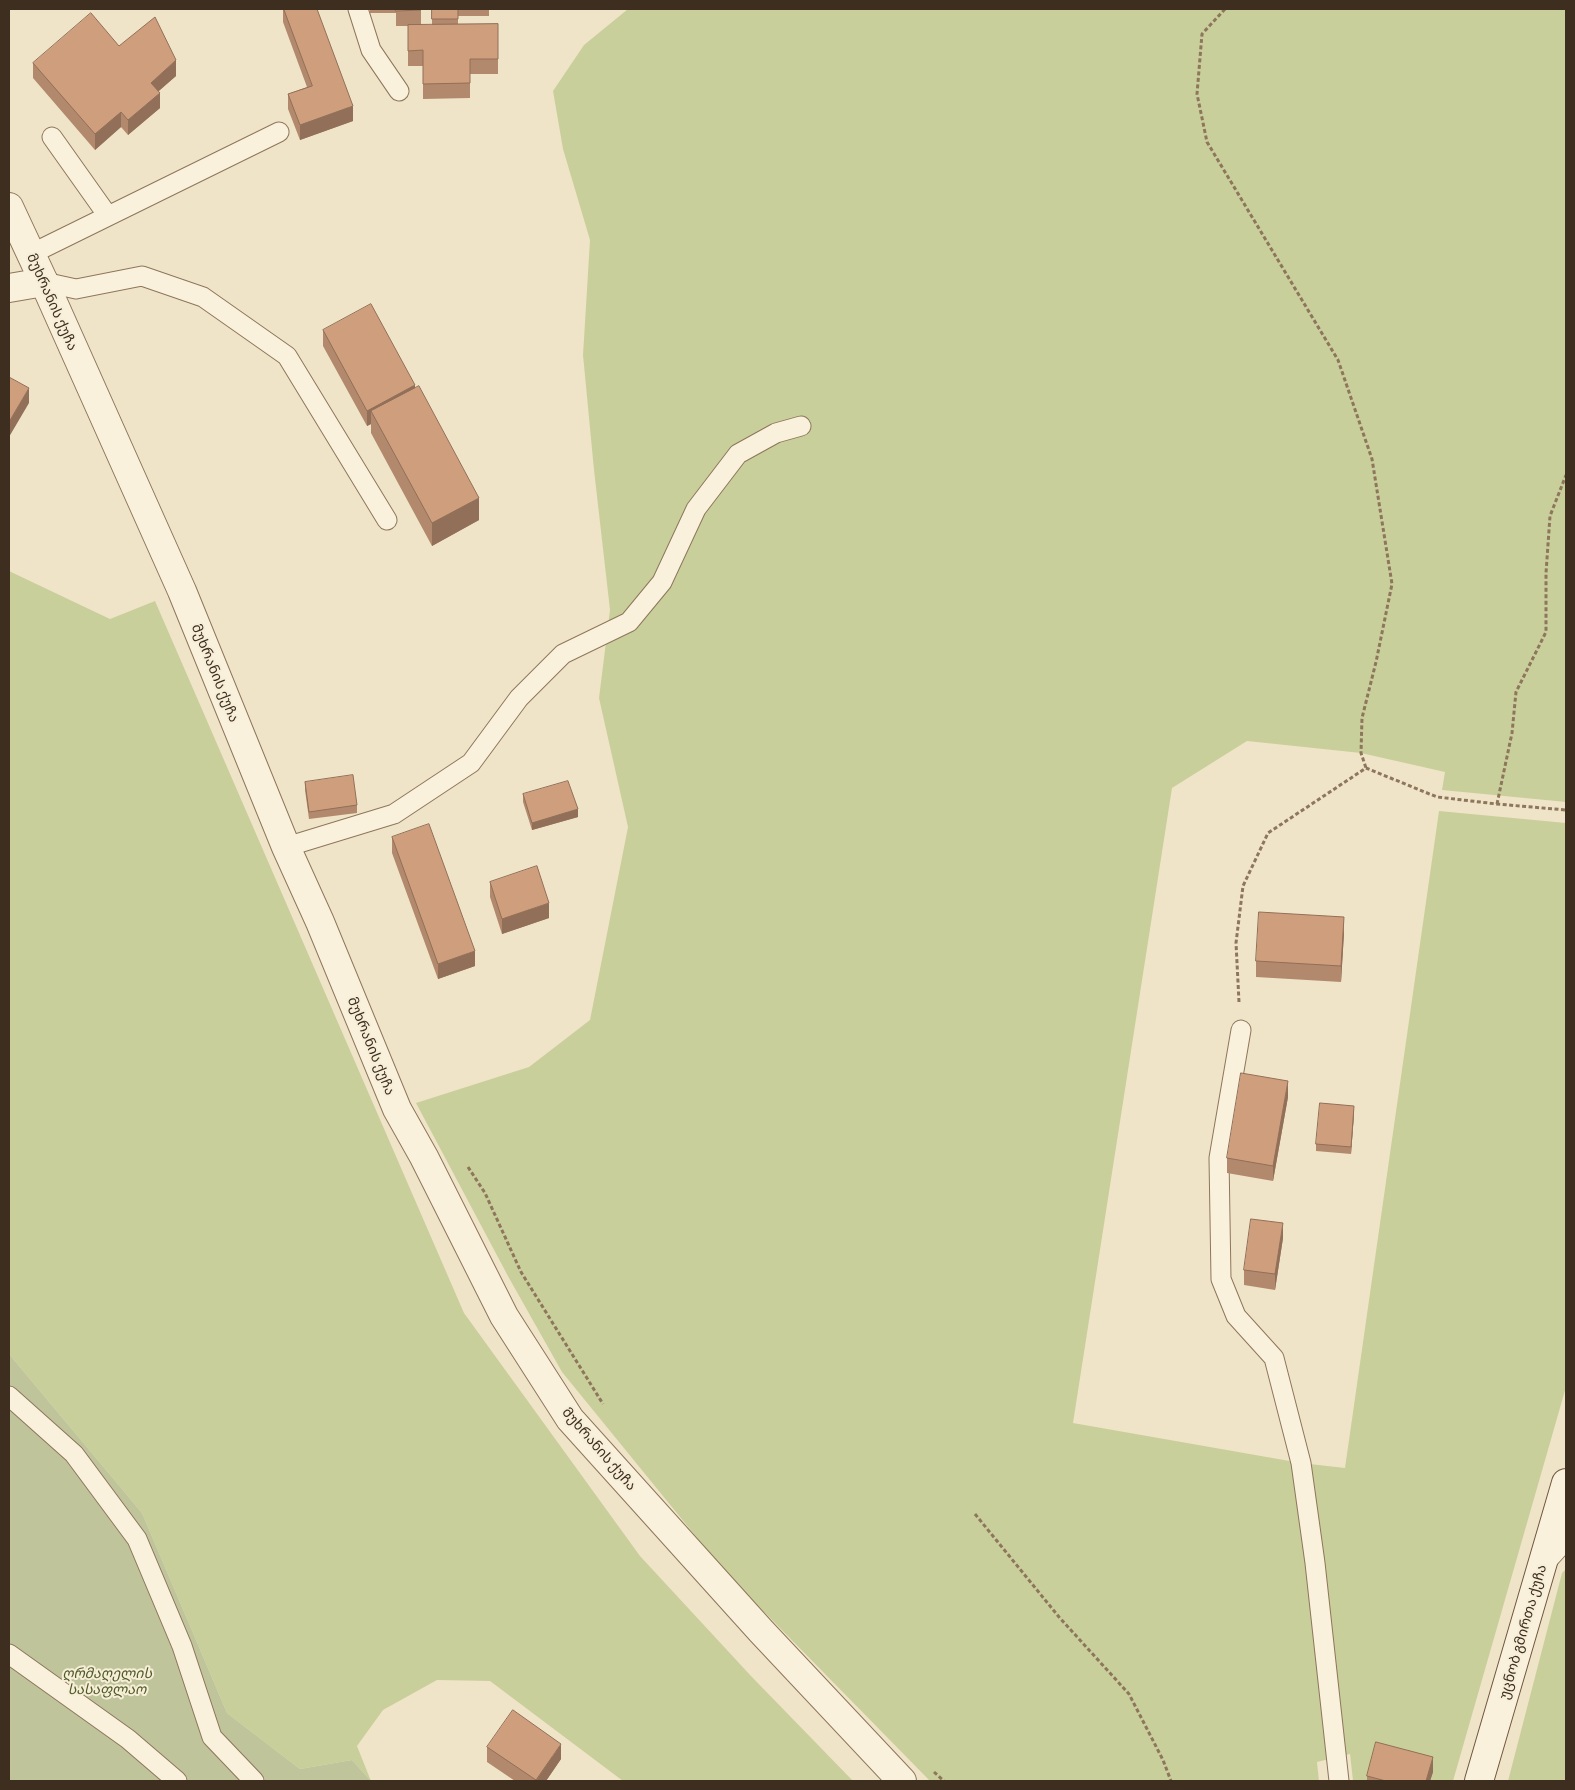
<!DOCTYPE html>
<html>
<head>
<meta charset="utf-8">
<style>
  body { margin:0 }
  #map { position:relative; width:1575px; height:1790px; overflow:hidden; background:#f0e4c8; font-family:"Crimson Pro",serif }
  canvas { display:block }
  .frame { position:absolute; inset:0; border:10px solid #3d2e20; pointer-events:none }
</style>
</head>
<body>
<div id="map">
<canvas width="1575" height="1790"></canvas>
<div class="frame"></div>
</div>
<script>
const ctx = document.querySelector('canvas').getContext('2d');
ctx.lineJoin = 'round';
function paint(path, color) {
  ctx.fillStyle = color;
  ctx.fill(path, 'evenodd');
}
function strokePath(path, color, width, dash) {
  ctx.strokeStyle = color;
  ctx.lineWidth = width;
  ctx.lineCap = dash ? 'butt' : 'round';
  ctx.setLineDash(dash || []);
  ctx.stroke(path);
}
function drawText(font, color, halo, rows, align = 'center') {
  ctx.font = font + ' "Crimson Pro","Noto Sans Georgian",serif';
  ctx.lineWidth = 4;
  ctx.setLineDash([]);
  ctx.textBaseline = 'middle';
  ctx.strokeStyle = halo;
  ctx.fillStyle = color;
  for (const [text, x, y, turn = 0] of rows) {
    ctx.save();
    ctx.translate(x, y);
    ctx.rotate((+turn || 0) * Math.PI / 180);
    ctx.textAlign = isNaN(turn) ? turn : align;
    if (halo) ctx.strokeText(text, 0, 0);
    ctx.fillText(text, 0, 0);
    ctx.restore();
  }
}
const green = new Path2D(`
  M628,9H1566V802L1442,790L1445,772L1361,753L1247,741L1172,788L1073,1423L1301,1463L1345,1468L1439,811L1566,823V1387L1453,1781H1353L1350,1754L1317,1762L1319,1781H930L724,1571L562,1372L509,1278L416,1103L529,1067L590,1020L628,827L599,698L610,610L594,470L583,355L590,240L563,149L553,91L584,45Z
  M9,571L110,619L155,601L464,1313L640,1556L751,1676L853,1781H623L490,1681L437,1680L383,1710L357,1746L371,1781L352,1760L300,1769L227,1713L142,1513L9,1354Z
  M1566,1569V1781H1508L1562,1573Z`);
const cemetery = new Path2D(`
  M9,1354L142,1513L227,1713L300,1769L352,1760L371,1781H9Z`);
const path = new Path2D(`
  M1225,9L1202,34L1197,94L1207,142L1338,360L1372,459L1392,584L1376,662L1362,718L1361,753L1366,768
  M1497,804L1512,733L1516,692L1546,632V573L1550,516L1566,475
  M1239,1002L1236,943L1243,886L1268,833L1366,768L1437,797L1497,804L1566,810
  M468,1167L485,1193L521,1272L603,1404
  M975,1514L1059,1617L1129,1694L1163,1760L1171,1781
  M934,1772L944,1781`);
const service = new Path2D(`
  M358,9L371,50L399,91
  M52,137L108,216
  M31,254L279,132
  M44,282L76,289L142,276L203,297L287,356L387,520
  M286,847L394,814L471,763L519,698L563,654L629,622L662,582L696,509L738,454L776,433L801,426
  M1241,1030L1219,1158L1221,1279L1236,1316L1274,1358L1301,1463L1315,1563L1339,1781
  M9,1396L74,1454L137,1539L182,1646L212,1737L254,1781
  M1545,1563L1566,1540
  M9,1654L128,1739L177,1781`);
const minor = new Path2D(`
  M9,288L44,282`);
const tertiary = new Path2D(`
  M9,207L44,282L182,591L286,847L320,922L397,1109L424,1157L504,1316L570,1419L761,1631L902,1781`);
const secondary = new Path2D(`
  M1479,1781L1566,1483`);
const wall = new Path2D(`
  M283,9H317L353,121L300,140L288,109V94L307,87L283,22Z
  M370,9H421V25H432V9H489V16H458V24H498V74H470V98L423,99V66H408V26H396V13H370Z
  M119,46L176,76L158,91L160,108L128,135L121,127L95,150L33,78V63Z
  M323,330L415,388L479,520L432,546L371,433V424L367,426L323,346Z
  M305,782L357,805V813L309,819L305,790Z
  M523,794L578,817L532,830L523,802Z
  M392,837L475,966L438,979L392,853Z
  M490,882L549,918L502,934L490,897Z
  M1344,933L1341,982L1256,977V961Z
  M1288,1097L1273,1181L1227,1173V1158Z
  M1354,1114L1351,1154L1316,1151V1144Z
  M1283,1238L1275,1290L1244,1285V1270Z
  M487,1747L561,1759L546,1781H515L487,1762Z
  M1433,1772L1430,1781H1367V1776Z`);
const shadedWall = new Path2D(`
  M10,24V32L9,33V25Z
  M176,60V76L151,98V83Z
  M160,93V108L128,135V120Z
  M353,106V121L300,140V125Z
  M121,112V127L95,150V134Z
  M415,385V400L371,411V424L367,426V411Z
  M29,388V403L9,437V422Z
  M479,498V520L432,546V523Z
  M578,809V817L532,830V823Z
  M549,903V918L502,934V919Z
  M1344,917V933L1341,982V966Z
  M475,951V966L438,979V964Z
  M1288,1081V1097L1273,1181V1166Z
  M1354,1106V1114L1351,1154V1147Z
  M1283,1223V1238L1275,1290V1274Z
  M561,1744V1759L546,1781H536Z
  M1433,1757V1772L1430,1781H1426Z`);
const building = new Path2D(`
  M284,9H317L353,106L300,125L288,94L312,86Z
  M396,9H421V10L396,11Z
  M432,9H458V19H432Z
  M91,13L119,46L155,17L176,60L151,83L160,93L128,120L121,112L95,134L33,63Z
  M498,24V59H470V83L423,84V50L408,51V25Z
  M371,304L415,385L367,411L323,330Z
  M9,377L29,388L9,422Z
  M419,386L479,498L432,523L371,411Z
  M353,775L357,805L309,812L305,782Z
  M568,781L578,809L532,823L523,794Z
  M429,824L475,951L438,964L392,837Z
  M537,866L549,903L502,919L490,882Z
  M1259,912L1344,917L1341,966L1256,961Z
  M1241,1073L1288,1081L1273,1166L1227,1158Z
  M1320,1103L1354,1106L1351,1147L1316,1144Z
  M1251,1219L1283,1223L1275,1274L1244,1270Z
  M513,1710L561,1744L536,1780L487,1747Z
  M1376,1742L1433,1757L1426,1781H1386L1367,1776Z`);
const streetNames = [
  ["მუხრანის ქუჩა",52,302,66],
  ["მუხრანის ქუჩა",215,673,68],
  ["მუხრანის ქუჩა",371,1046,68],
  ["მუხრანის ქუჩა",599,1449,49],
  ["უცნობ გმირთა ქუჩა",1523,1632,-74]
];
const parkNames = [
  ["ღრმაღელის",107,1674],
  ["სასაფლაო",107,1690]
];
paint(green, '#c9cf9b');
paint(cemetery, '#bfc49a');
strokePath(service, '#8d765c', 21);
strokePath(minor, '#8d765c', 30);
strokePath(tertiary, '#8d765c', 30);
strokePath(secondary, '#6f573f', 30);
strokePath(path, '#8d765c', 3, [4, 2.5]);
strokePath(service, '#faf1dc', 19);
strokePath(minor, '#faf1dc', 28);
strokePath(tertiary, '#faf1dc', 28);
strokePath(secondary, '#faf1dc', 28);
paint(wall, '#b2896c');
paint(shadedWall, '#916f58');
paint(building, '#cf9f7d');
strokePath(building, '#916f58', 1);
drawText('14px', '#3d2e20', '#f7eed8', streetNames);
drawText('italic 14px', '#4d5a26', '#f7eed8', parkNames);
</script>
</body>
</html>
